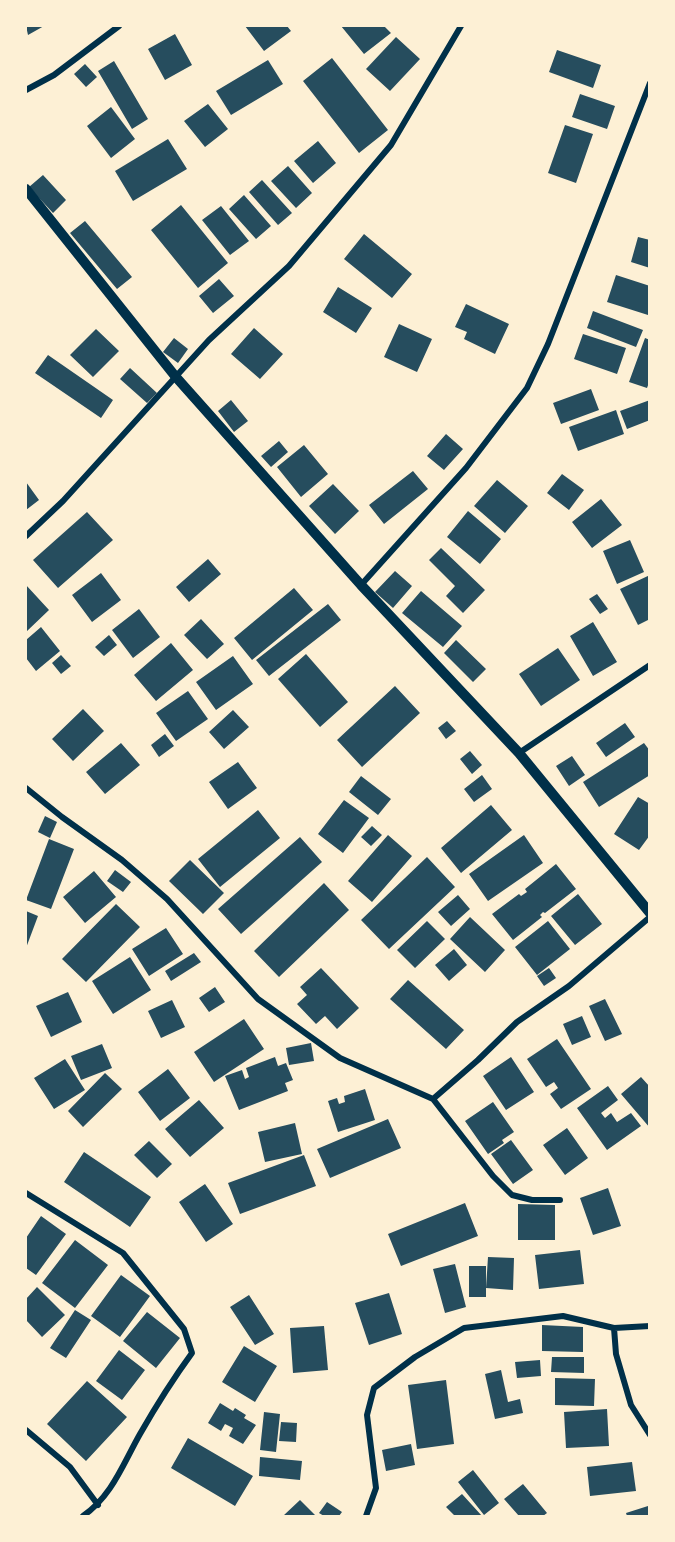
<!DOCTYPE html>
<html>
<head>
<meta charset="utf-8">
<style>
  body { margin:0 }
  #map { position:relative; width:675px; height:1542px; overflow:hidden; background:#fdf0d5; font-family:"PT Sans",sans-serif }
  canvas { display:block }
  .frame { position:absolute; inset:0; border:27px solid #fdf0d5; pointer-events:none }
</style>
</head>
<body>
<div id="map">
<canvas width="675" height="1542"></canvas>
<div class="frame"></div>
</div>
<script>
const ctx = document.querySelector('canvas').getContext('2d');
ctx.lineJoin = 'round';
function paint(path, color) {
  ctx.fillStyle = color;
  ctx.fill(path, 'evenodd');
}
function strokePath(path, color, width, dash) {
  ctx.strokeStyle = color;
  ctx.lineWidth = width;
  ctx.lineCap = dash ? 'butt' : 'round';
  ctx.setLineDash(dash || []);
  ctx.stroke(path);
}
const building = new Path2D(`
  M26,26H44L28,35Z
  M245,26H287L291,31L264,51Z
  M341,26H384L391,33L364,54Z
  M175,34L192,65L165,80L148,49Z
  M396,37L420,59L390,91L366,69Z
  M557,50L601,65L593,88L549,72Z
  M332,58L388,130L359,153L303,81Z
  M268,60L283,84L231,115L216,91Z
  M114,61L148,119L132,129L98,71Z
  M85,64L97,77L86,87L74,74Z
  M580,94L615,106L607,129L572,117Z
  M208,104L228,129L205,147L184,121Z
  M111,107L135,139L111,158L87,126Z
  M565,125L593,134L576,183L548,173Z
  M168,139L187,169L133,201L115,171Z
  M318,141L336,163L313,183L294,161Z
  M288,166L312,193L296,208L271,181Z
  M43,175L66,200L53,213L29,187Z
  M262,180L292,213L278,225L249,192Z
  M244,195L271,226L256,239L229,209Z
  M181,205L228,263L198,288L151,230Z
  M221,206L249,241L230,255L202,220Z
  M85,221L132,277L117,289L70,233Z
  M364,234L412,274L392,298L344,259Z
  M638,237L650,240V268L631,262Z
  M616,275L650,286V310L648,315L607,302Z
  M219,279L234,296L213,313L199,296Z
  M338,287L372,308L356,333L323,312Z
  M466,304L509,324L495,354L464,339L467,332L455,327Z
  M593,311L643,330L636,347L587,328Z
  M399,324L432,339L417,372L384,357Z
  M254,328L283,354L260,379L231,354Z
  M96,329L119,351L93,377L70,355Z
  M583,334L626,348L617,374L574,359Z
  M174,338L188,349L178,363L163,352Z
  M645,338L650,340V380L647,388L629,382Z
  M48,355L113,400L101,418L35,373Z
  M130,368L157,393L147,403L120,379Z
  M591,389L599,410L561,424L553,403Z
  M231,400L248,421L234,432L218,411Z
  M650,400V420L627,429L620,411Z
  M616,410L624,434L578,451L569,427Z
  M446,434L463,449L444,470L427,456Z
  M279,441L288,452L271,467L261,456Z
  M304,445L328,474L301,497L277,467Z
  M413,471L428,489L384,524L369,505Z
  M562,474L584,490L569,510L547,493Z
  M497,480L528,506L505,533L474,506Z
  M26,482L39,500L26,510Z
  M333,484L359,511L335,534L309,506Z
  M601,499L622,525L592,548L572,522Z
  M468,511L501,539L480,564L447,537Z
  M87,512L113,540L58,588L33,560Z
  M630,540L644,572L617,584L603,551Z
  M441,548L485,590L463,613L446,596L455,586L429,560Z
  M208,559L221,574L189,602L176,587Z
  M395,571L412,586L393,608L375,592Z
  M101,573L121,600L92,622L72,595Z
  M650,575V619L638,625L620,589Z
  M26,585L49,610L26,632Z
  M294,588L313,610L252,660L234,638Z
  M421,591L462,626L443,647L402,613Z
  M597,594L608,609L600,614L589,599Z
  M328,604L341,620L269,676L256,660Z
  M139,609L160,637L133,658L112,630Z
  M201,619L224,644L207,659L184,635Z
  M593,622L617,662L593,676L570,636Z
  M41,627L60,651L36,671L26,658V640Z
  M109,635L117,645L104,656L95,647Z
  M456,640L486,669L473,682L444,653Z
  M171,643L193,670L156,701L134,675Z
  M558,648L580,680L541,706L519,674Z
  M306,654L348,702L320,727L278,679Z
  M61,655L71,666L61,674L52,663Z
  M233,656L253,684L216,710L196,682Z
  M395,686L420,713L362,767L337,740Z
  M188,691L208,719L176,741L156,713Z
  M83,709L104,731L73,761L52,739Z
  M233,710L249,727L224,749L209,732Z
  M447,721L456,731L446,739L438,728Z
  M625,723L635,737L606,757L596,743Z
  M165,734L174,746L159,757L151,745Z
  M121,743L140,765L105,794L86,772Z
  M644,743L650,751V775L599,807L583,782Z
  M470,751L482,765L472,774L460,759Z
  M572,756L585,775L569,786L556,766Z
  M238,762L257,788L228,809L209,782Z
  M482,775L492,789L474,802L464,789Z
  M361,776L391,799L378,815L349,792Z
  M638,797L650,804V835L639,850L614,834Z
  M344,800L369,818L343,853L318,834Z
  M491,805L512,830L461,873L441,848Z
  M258,810L280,838L220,887L198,859Z
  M45,816L57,822L50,838L38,832Z
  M372,826L382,835L371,846L361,837Z
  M388,835L412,856L372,902L348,881Z
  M524,835L543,863L488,901L469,874Z
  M300,837L322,862L241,934L218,909Z
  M49,839L74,849L51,909L26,900Z
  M427,857L455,887L389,949L361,920Z
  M190,860L224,893L203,914L169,881Z
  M556,864L576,889L545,913L543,912L540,915L542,917L513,940L492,914L519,894L521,896L527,892L525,889Z
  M115,870L131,882L123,892L107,881Z
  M94,871L116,897L85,923L63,897Z
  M324,883L349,910L279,977L254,951Z
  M578,894L602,924L575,945L551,916Z
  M458,895L470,909L451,926L438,912Z
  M116,904L140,927L86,982L62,959Z
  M26,911L38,916L26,948Z
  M470,917L505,950L485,972L450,939Z
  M427,921L445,939L415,968L397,950Z
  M548,921L570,949L537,975L515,947Z
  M166,928L183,954L149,976L132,949Z
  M454,949L467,965L449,981L435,965Z
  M194,953L201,962L171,981L165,971Z
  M130,957L151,990L113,1014L92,981Z
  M321,968L359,1008L337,1029L325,1016L316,1024L297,1004L307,995L300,987Z
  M549,968L556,978L544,986L537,976Z
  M408,980L464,1030L446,1049L390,999Z
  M215,987L225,1002L209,1012L199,998Z
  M68,992L82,1022L51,1037L36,1006Z
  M605,999L622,1034L605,1041L589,1006Z
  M172,1000L185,1027L161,1038L148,1011Z
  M582,1016L591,1037L572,1045L563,1024Z
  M244,1019L264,1049L214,1082L194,1052Z
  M557,1039L591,1089L561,1109L550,1094L558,1088L554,1082L546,1087L527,1059Z
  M311,1043L314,1061L289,1065L286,1048Z
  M102,1044L112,1068L81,1080L71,1056Z
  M275,1057L278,1066L286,1063L293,1080L285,1083L288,1091L239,1110L225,1076L242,1070L245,1079L249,1077L246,1068Z
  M511,1057L534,1092L506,1110L483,1076Z
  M65,1059L85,1090L54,1109L34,1078Z
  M168,1069L190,1098L160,1121L138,1092Z
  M105,1073L122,1089L83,1127L68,1111Z
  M641,1077L650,1087V1128L621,1094Z
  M608,1086L618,1100L601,1113L605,1118L611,1113L617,1122L631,1113L641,1126L607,1150L577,1108Z
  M365,1089L375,1120L338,1132L328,1101L337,1098L339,1104L345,1102L344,1096Z
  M199,1100L224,1128L190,1157L165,1129Z
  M493,1102L514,1132L502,1140L504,1143L488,1154L465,1121Z
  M388,1119L401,1148L330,1178L317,1149Z
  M295,1123L302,1154L265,1162L258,1132Z
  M567,1128L588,1158L565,1175L543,1145Z
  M511,1140L533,1170L513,1184L491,1154Z
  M149,1141L172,1164L157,1178L134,1155Z
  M84,1152L151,1197L130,1227L64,1182Z
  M304,1155L316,1186L240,1214L228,1183Z
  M205,1184L233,1224L206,1242L179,1202Z
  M608,1188L621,1226L593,1235L580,1198Z
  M465,1203L478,1236L401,1266L388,1234Z
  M518,1204L555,1205V1240H518Z
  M41,1216L66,1234L36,1275L26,1268V1238Z
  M75,1240L108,1265L75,1308L42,1283Z
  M580,1250L584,1284L539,1289L535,1255Z
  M488,1257L514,1258L513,1290L486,1288Z
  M455,1264L466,1307L445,1313L433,1269Z
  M469,1266H486V1297H469Z
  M121,1275L150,1296L120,1337L91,1316Z
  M37,1287L65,1315L42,1337L26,1320V1299Z
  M389,1293L402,1334L369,1345L355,1303Z
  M249,1295L274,1334L255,1345L230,1307Z
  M75,1310L91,1320L66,1358L50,1348Z
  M147,1312L180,1338L156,1368L123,1341Z
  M542,1325L583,1327V1352L542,1351Z
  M324,1326L328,1370L293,1373L290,1328Z
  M244,1346L277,1366L255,1402L222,1382Z
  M119,1350L145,1370L122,1400L96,1381Z
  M552,1357H584V1373L551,1372Z
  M540,1360L541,1376L517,1378L515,1362Z
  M501,1370L508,1402L520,1399L523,1413L495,1419L485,1374Z
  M555,1378L595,1379L594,1406L555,1405Z
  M446,1380L454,1444L417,1449L408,1385Z
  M87,1381L127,1417L86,1461L47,1424Z
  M220,1403L233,1411L235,1408L246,1415L244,1418L256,1425L243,1444L229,1436L233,1428L225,1424L221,1431L208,1423Z
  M607,1409L609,1446L566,1448L564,1412Z
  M264,1412L280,1414L276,1452L260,1450Z
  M281,1422L297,1423L296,1442L279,1441Z
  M188,1438L253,1476L235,1506L171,1468Z
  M411,1444L415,1465L386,1471L382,1450Z
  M260,1457L302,1461L300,1480L259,1476Z
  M632,1462L636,1491L590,1496L587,1467Z
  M473,1470L499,1503L484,1515L458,1482Z
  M523,1484L547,1513L543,1516H519L504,1499Z
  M462,1494L482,1516H455L446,1507Z
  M300,1500L316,1516H283Z
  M327,1502L342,1512L339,1516H324L319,1513Z
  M648,1506L650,1516H627L626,1513Z`);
const minor = new Path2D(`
  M26,90L54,75L119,26
  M26,536L63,501L209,340L289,266L391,145L461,26
  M361,585L466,468L527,388L548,344L650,83
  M519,753L650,665
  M26,788L62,817L122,860L167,899L258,999L340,1058L433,1099L493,1176L512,1195L532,1200H560
  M433,1099L478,1060L517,1022L569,986L650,917
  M26,1193L123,1253L184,1329L192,1353C173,1379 156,1406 140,1434C123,1464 112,1496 83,1516
  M614,1328L616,1354L631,1405L650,1435
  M26,1430L70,1467L98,1505
  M366,1516L376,1488L367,1415L374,1388L415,1357L464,1328L563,1316L614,1328L650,1326`);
const tertiary = new Path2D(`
  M26,189L175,376L361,585L519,753L650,913`);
paint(building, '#264d5e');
strokePath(minor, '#003049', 6);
strokePath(tertiary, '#003049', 10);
</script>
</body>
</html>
